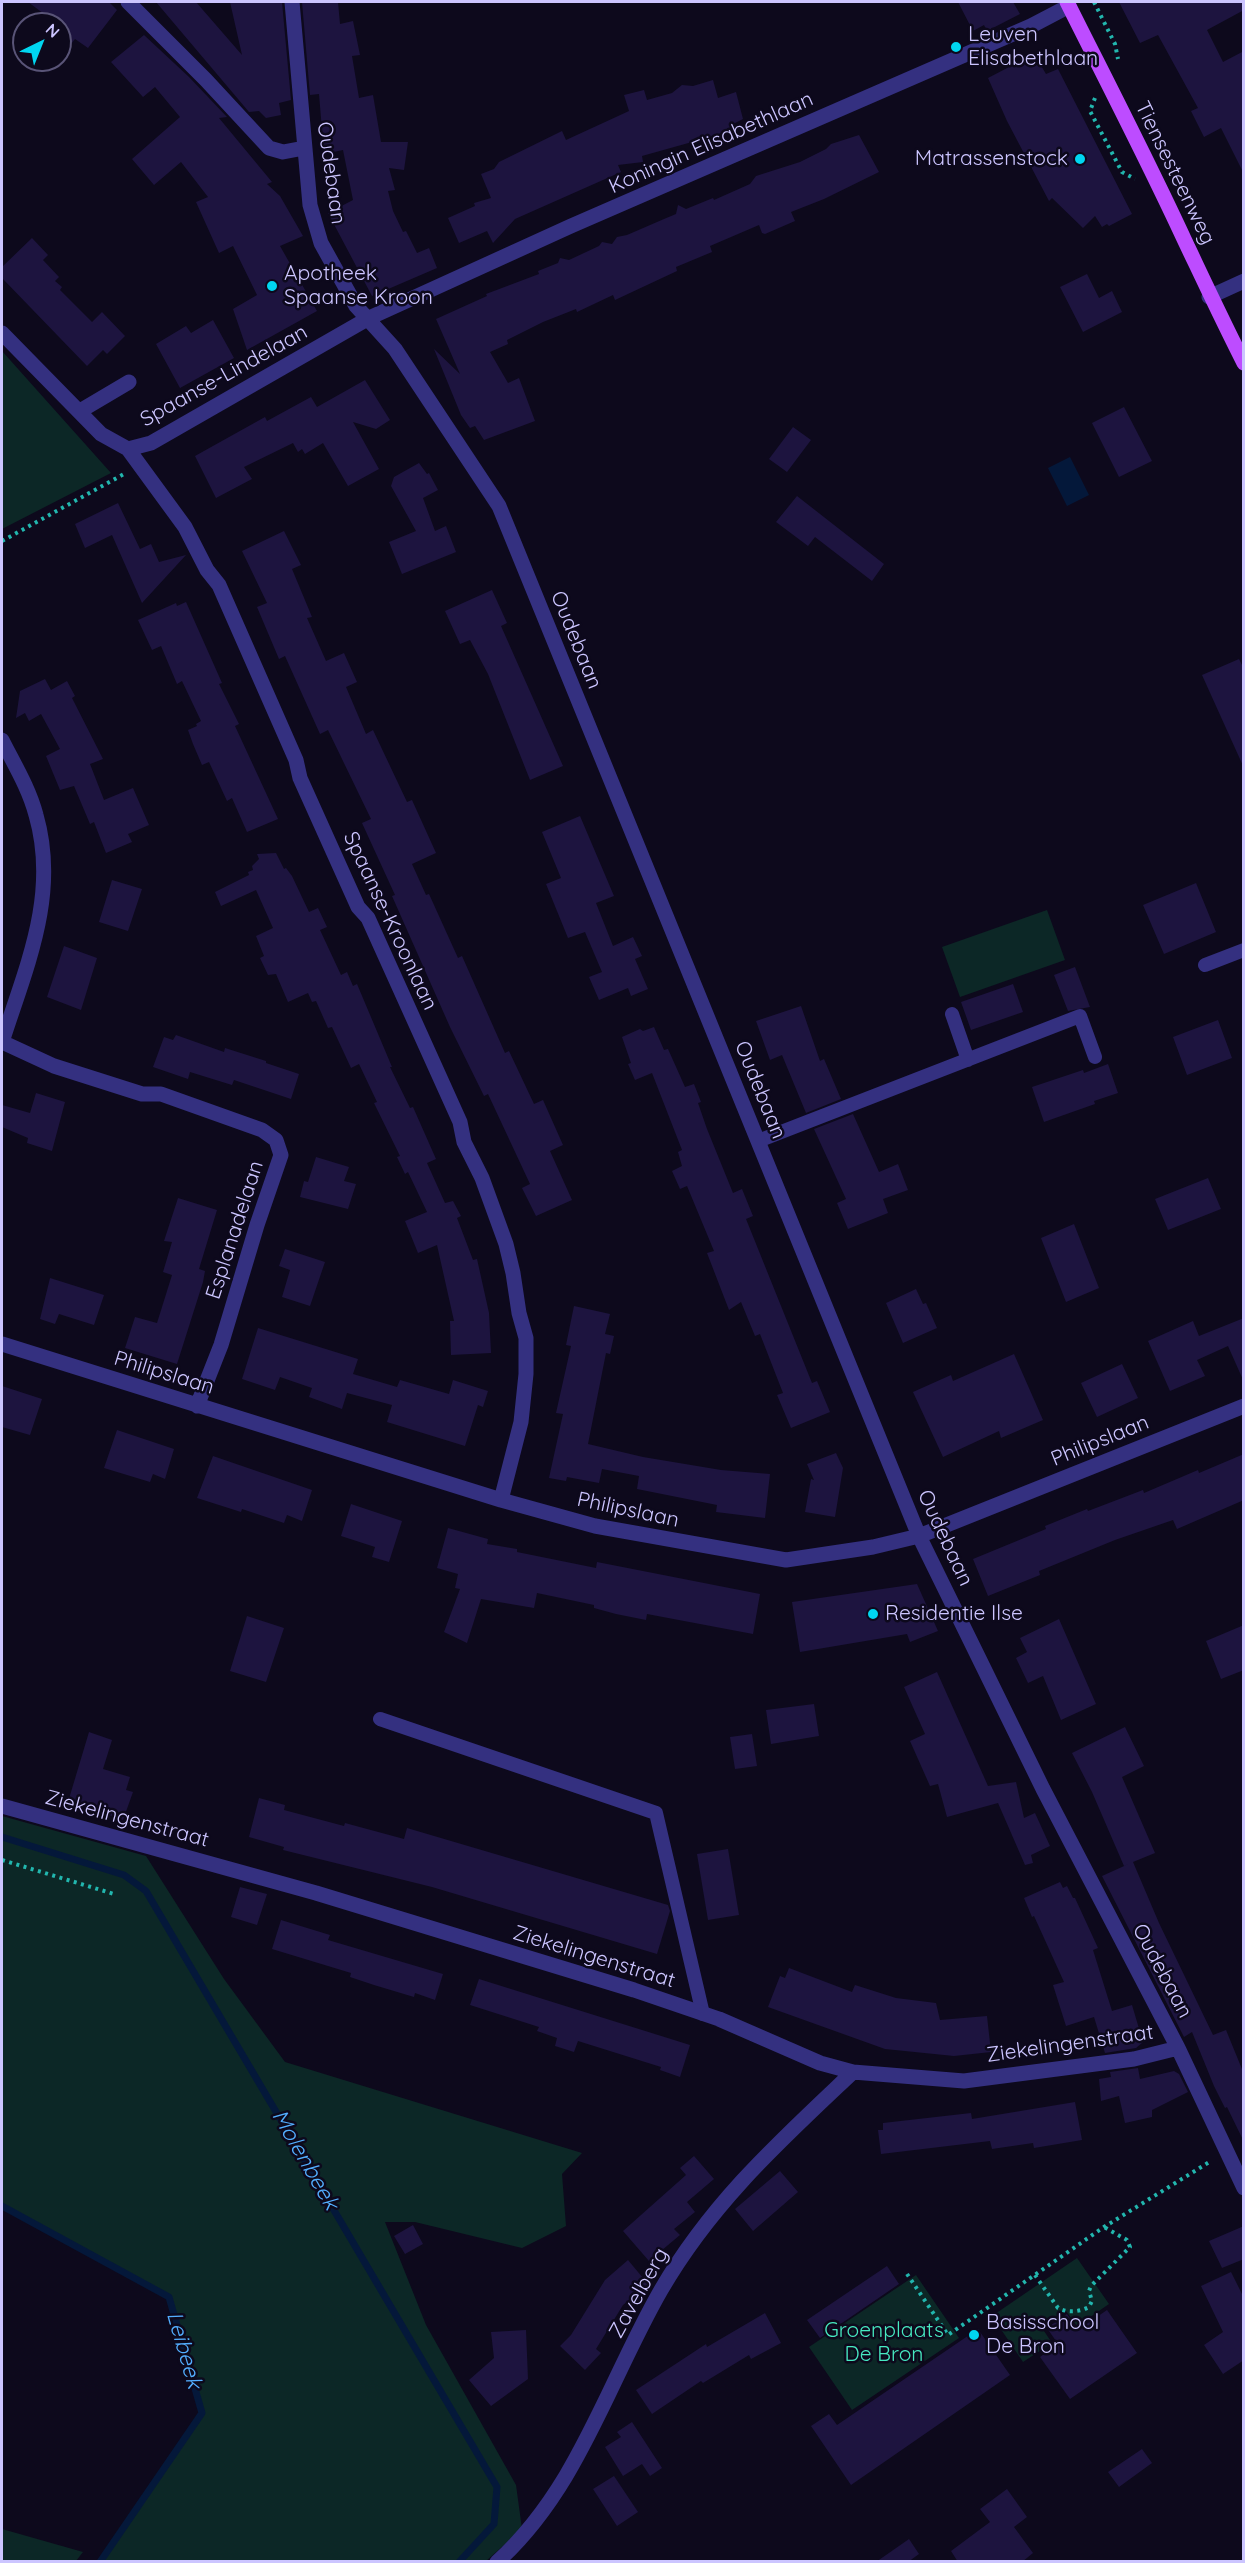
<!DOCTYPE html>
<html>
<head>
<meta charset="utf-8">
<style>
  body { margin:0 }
  #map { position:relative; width:1245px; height:2563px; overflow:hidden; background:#0d091c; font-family:Quicksand,sans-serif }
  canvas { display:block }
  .frame { position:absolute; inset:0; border:3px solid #ccc5ff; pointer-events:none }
  .north { position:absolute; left:12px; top:12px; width:60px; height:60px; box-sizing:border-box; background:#0d091c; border:2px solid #595477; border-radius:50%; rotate:43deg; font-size:16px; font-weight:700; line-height:24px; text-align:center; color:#ccc5ff }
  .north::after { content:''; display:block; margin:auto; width:21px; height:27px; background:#00d6f0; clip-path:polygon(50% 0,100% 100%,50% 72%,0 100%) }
</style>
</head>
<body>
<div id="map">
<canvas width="1245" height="2563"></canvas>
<div class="frame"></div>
<div class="north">N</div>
</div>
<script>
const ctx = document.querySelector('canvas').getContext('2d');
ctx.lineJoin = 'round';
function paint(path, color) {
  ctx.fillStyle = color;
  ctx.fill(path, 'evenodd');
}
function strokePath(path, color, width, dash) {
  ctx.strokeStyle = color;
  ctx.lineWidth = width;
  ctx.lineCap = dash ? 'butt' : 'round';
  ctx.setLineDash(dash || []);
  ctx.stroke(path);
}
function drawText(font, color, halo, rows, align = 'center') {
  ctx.font = font + ' Quicksand,sans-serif';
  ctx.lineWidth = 5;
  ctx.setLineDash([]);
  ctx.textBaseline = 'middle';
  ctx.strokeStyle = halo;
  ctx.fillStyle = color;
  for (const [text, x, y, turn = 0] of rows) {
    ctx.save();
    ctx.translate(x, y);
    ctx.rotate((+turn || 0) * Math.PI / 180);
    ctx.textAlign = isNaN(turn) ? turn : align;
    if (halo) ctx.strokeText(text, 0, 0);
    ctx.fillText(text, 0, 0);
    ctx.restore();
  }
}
const green = new Path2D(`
  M2,351L111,473L2,529Z
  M1047,910L1065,960L960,997L942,947Z
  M2,1816L146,1856L224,1979L285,2062L582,2153L562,2174L566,2226L522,2248L415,2222H385L426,2325L516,2485L522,2529L486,2561H99L202,2413L169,2297L2,2209Z
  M1077,2258L1109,2304L1077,2326L1066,2311L1042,2328L1052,2343L1023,2362L992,2316Z
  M916,2275L959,2338L852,2410L809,2347Z
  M2,2529L83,2552L76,2561H2Z`);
const water = new Path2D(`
  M1070,457L1089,495L1067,506L1048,468Z`);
const stream = new Path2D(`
  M2,1837L124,1875L146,1891L497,2487L494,2524L459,2562
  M2,2206L169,2297L202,2413L100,2562`);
const building = new Path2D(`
  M28,2H109L117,10L88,48L75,39L60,58V32L63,28Z
  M156,2H196L242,55L230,2H282L291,100L279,103L281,115L266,118L259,111L249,112Z
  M302,2H338L340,24L353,21L360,55L352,56L359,98L373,95L381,142H408L404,170L389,168L395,190L388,191L393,211L403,232L406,231L417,253L429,248L437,268L372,296L328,213L353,200L343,150L324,154L319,94L310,95Z
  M958,2H1013L1020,14L987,31L984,25L973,31Z
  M1119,2H1244V10L1207,30L1223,62L1244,51V174L1221,128L1204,137L1191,111L1198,108L1158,35L1140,43Z
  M144,35L189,77L227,117L219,118L272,182L267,184L280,196L303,236L280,246L317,311L247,350L233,309L257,295L233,246L219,253L196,202L208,197L181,162L154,185L132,159L180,117L155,87L143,97L111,62Z
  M1034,54L1046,74L1058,69L1132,214L1109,226L1107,224L1102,227L1095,216L1083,228L1052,198L1049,201L1007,121L988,78Z
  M713,80L718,98L736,92L743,119L731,125L733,128L717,135L642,156L643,162L618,165L621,172L515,219L493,243L487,231L459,243L448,218L475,206L474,203L491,198L481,174L494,169L499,162L562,131L566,140L629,111L624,95L644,90L647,100L672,93L682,85L693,86Z
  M859,135L879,172L824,199L791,212L795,221L765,234L762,233L759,225L710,246L712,252L676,267L677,271L615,300L613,295L577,312L576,309L543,322L507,340L508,344L490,352L508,383L519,378L535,421L484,440L475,426L470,428L461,415L434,349L460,374L436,319L487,296L486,294L539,274L538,271L558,263L560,258L569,260L599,246L602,242L612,244L617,237L627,235L664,219L676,214L678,205L686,209L713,198L714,200L750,184L756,176L800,162L826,149L831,144Z
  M32,238L48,255L43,260L59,277L55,281L62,287L60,290L92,322L102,312L125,336L107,354L103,350L87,366L2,278V267Z
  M1087,274L1099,298L1112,291L1122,312L1083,332L1060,287Z
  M213,320L234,358L180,388L156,344L186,326L191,333Z
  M365,380L390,420L376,429L353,422L379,469L348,486L323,443L305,454L302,449L298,452L293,443L244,467L252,479L216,498L195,456L265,417L267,421L311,397L317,407Z
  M1124,407L1152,461L1119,477L1092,423Z
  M793,427L811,440L787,472L769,459Z
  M419,463L427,474L429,473L438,490L423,498L435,531L446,526L456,552L402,574L389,542L416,531L391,486L394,477Z
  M797,496L884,564L872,581L815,537L808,546L776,522Z
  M118,503L140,549L151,544L159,562L186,555L142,603L112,535L85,548L75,524Z
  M284,531L301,565L292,569L312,617L307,618L326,661L344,653L357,682L346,687L366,734L373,730L407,802L412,800L436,853L412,864L426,895L429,894L458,958L462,956L505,1053L509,1051L534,1104L543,1100L563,1145L550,1151L572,1200L536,1216L522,1188L530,1184L488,1094L484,1096L450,1027L392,896L395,895L362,823L371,819L328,730L320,734L285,656L279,659L257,607L267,603L242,551Z
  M492,590L507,623L501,626L563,766L530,780L488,674L470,640L460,644L445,611Z
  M186,602L222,683L219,684L239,724L235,726L278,819L247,832L232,798L227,801L209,762L202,765L193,744L188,730L197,726L196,724L201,721L182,681L177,684L161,646L152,650L138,620L176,603L177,606Z
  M1239,659L1244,669V768L1202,675Z
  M45,679L51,690L67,681L75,696L72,698L103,759L90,764L104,800L133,788L149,825L128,834L132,842L106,853L94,822L90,824L74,786L60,790L46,756L60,749L41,714L29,721L25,713L16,718L20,691Z
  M580,816L614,896L596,903L613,946L633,937L642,956L635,959L648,989L631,996L628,988L599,1000L589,977L602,972L585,932L568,938L546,884L561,878L542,832Z
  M276,853L284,869L286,868L292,876L309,912L318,908L327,927L320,930L341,975L347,972L353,986L357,984L392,1067H390L410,1108L413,1107L436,1159L427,1163L445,1203L453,1201L461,1216L457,1218L473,1260L477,1259L489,1313L491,1353L451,1355L450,1321H454L437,1245L418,1253L405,1221L427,1212L408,1172L405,1174L397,1157L400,1156L374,1103L377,1102L359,1064L351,1068L332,1027L328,1028L316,1001L312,1002L308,993L288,1002L276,974L268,975L260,958L264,956L256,936L273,928L256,890L221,906L215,892L249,875L248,872L253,870L252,866L259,859L257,854Z
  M112,880L142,889L128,931L99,922Z
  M1196,883L1216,932L1164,954L1143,905Z
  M64,946L97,958L81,1010L47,997Z
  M1075,967L1090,1007L1068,1011L1054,975Z
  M1013,984L1023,1012L971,1030L961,1002Z
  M801,1006L820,1061L824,1059L841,1099L806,1113L782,1055L770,1060L756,1021Z
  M1218,1020L1232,1058L1187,1075L1173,1037Z
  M654,1027L664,1050L668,1049L685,1087L694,1084L701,1102L698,1103L707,1129L733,1193L742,1189L753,1216L746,1219L812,1383L817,1381L830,1412L791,1428L777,1395L783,1393L760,1334L755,1336L741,1302L729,1310L707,1253L714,1251L687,1186L680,1189L672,1171L682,1166L678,1152L682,1150L652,1073L635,1080L628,1064L631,1063L622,1037L640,1029L643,1031Z
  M176,1035L224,1052L225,1048L266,1061V1063L299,1074L291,1099L234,1080L232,1085L190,1072L188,1079L153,1067L164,1037L173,1040Z
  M1108,1064L1118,1093L1094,1101L1095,1104L1044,1122L1032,1087L1083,1070L1084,1073Z
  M36,1093L65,1102L52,1151L27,1143L28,1138L2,1127V1105L30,1113Z
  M853,1114L879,1172L898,1164L908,1190L883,1199L888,1213L848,1229L837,1203L846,1199L814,1129Z
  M316,1157L349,1167L344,1181L356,1184L348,1209L300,1197L304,1181L308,1182Z
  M1208,1178L1221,1209L1168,1230L1155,1199Z
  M178,1198L217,1210L199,1269L205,1271L203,1282L177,1364L125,1348L135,1317L157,1323L172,1275L163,1272L172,1242L164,1241Z
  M1074,1224L1099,1288L1066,1302L1041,1238Z
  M285,1249L325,1262L310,1306L282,1297L290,1270L279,1266Z
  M50,1278L104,1295L94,1325L59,1314L55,1324L40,1319Z
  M916,1289L923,1304L926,1303L937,1328L903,1343L886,1303Z
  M574,1306L610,1314L605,1334L614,1336L610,1354L606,1353L588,1444L643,1457L721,1470L770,1474L765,1518L716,1512L717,1505L637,1489L639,1476L602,1469L599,1483L567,1477L566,1481L549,1478L563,1414L556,1413L571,1346L566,1345Z
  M1244,1318V1382L1228,1346L1197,1360L1205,1376L1170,1391L1148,1341L1193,1321L1199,1336Z
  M258,1328L358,1359L353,1374L397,1387L400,1380L449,1394L453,1380L488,1391L483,1407L478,1405L465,1446L387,1422L392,1405L347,1393L342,1409L309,1397L312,1388L280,1377L275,1390L242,1379Z
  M1014,1354L1043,1420L1001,1438L999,1431L943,1457L913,1392L951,1375L953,1381Z
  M1122,1364L1138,1398L1097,1417L1081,1383Z
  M2,1386L42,1399L30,1435L2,1427Z
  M117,1430L174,1449L165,1479L153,1474L150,1482L104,1468Z
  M836,1453L843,1468L835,1517L805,1512L811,1479L814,1480L807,1464Z
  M1244,1454V1500L1177,1529L1173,1520L1115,1540L1039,1571L1040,1575L988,1596L973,1559L1046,1529L1045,1526L1087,1509L1088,1511L1143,1490L1144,1493L1198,1470L1199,1473Z
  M213,1456L312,1490L302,1521L287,1515L284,1523L242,1509L241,1512L197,1498Z
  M351,1504L402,1521L389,1562L372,1557L375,1547L341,1536Z
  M448,1528L488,1539L487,1544L517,1549V1552L596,1568L597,1562L760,1594L753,1634L647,1614L646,1620L616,1614L594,1608V1605L537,1593L534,1608L481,1599L467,1643L444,1632L460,1589L455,1588L458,1574L437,1568Z
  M917,1584L938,1631L910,1642L907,1634L800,1652L792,1602Z
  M247,1616L284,1628L266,1682L230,1671Z
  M1059,1619L1096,1704L1061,1720L1043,1676L1028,1683L1016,1658L1027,1652L1020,1638Z
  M1244,1625V1670L1221,1679L1206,1641Z
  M937,1672L988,1786L1016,1782L1024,1818L1035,1813L1050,1846L1031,1855L1033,1863L1025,1865L998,1803L947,1817L938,1784L930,1786L910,1741L925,1734L904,1687Z
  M814,1704L819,1736L771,1744L766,1710Z
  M1125,1727L1144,1766L1122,1777L1155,1853L1133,1862L1159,1923L1213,2035L1226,2030L1244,2074V2142L1227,2107L1225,2108L1214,2086L1192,2032L1184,2037L1102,1876L1133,1862L1124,1866L1092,1792L1072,1753Z
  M89,1732L112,1740L103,1769L130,1777L126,1790L133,1792L123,1820L68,1802Z
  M752,1734L757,1766L735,1769L730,1737Z
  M259,1798L285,1805L284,1810L344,1826L345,1823L404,1839L407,1828L668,1905L670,1911L657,1954L432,1887L283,1850L284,1847L249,1837Z
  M728,1849L739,1915L708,1920L697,1854Z
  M1060,1882L1063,1888L1067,1886L1073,1898H1075L1098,1948L1093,1950L1112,2011L1132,2005L1143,2042L1136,2048L1105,2053L1094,2017L1066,2026L1053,1985L1064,1982L1034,1916L1032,1917L1024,1898Z
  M240,1887L267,1894L257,1925L231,1917Z
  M281,1920L330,1935L328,1940L443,1974L435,2000L415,1993L414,1997L374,1985L350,1977L351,1973L272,1949Z
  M789,1968L852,1992L855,1985L896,1998L936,2003L940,2020L987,2016L991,2052L954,2056L885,2049L768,2007L780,1976L785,1978Z
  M479,1979L690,2045L680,2077L660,2070L661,2067L578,2041L574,2052L555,2046L557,2038L537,2031L539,2027L470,2005Z
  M1138,2068L1140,2079L1174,2071L1179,2074L1188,2092L1152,2110V2117L1125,2123L1119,2096L1101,2101L1099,2079L1111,2077L1110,2072Z
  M1075,2102L1082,2140L1034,2148L1033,2143L992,2149L990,2141L881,2154L878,2130H883V2123L971,2113L972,2119Z
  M694,2156L714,2179L687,2202L695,2212L674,2229L680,2235L649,2261L623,2231L686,2175L680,2168Z
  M780,2171L798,2192L753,2231L735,2209Z
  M413,2225L423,2244L405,2254L394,2236Z
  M1244,2226V2259L1222,2268L1209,2241Z
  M628,2260L648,2284L623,2305L596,2349L601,2353L585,2370L560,2346L571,2335L605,2280Z
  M887,2266L899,2284L820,2338L807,2320Z
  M1231,2272L1244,2298V2360L1223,2374L1204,2345L1223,2332L1201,2286Z
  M1107,2310L1137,2353L1070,2399L1040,2357L1058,2344L1047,2328L1067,2314L1078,2330Z
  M765,2313L781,2343L751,2359L749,2355L703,2383L701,2381L652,2414L636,2390L706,2344L707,2347Z
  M978,2329L1010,2375L851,2485L811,2426L829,2414L837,2425Z
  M526,2330L528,2379L491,2406L469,2380L494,2358L491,2332Z
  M632,2422L662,2468L650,2476L642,2464L623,2476L605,2447L621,2437L617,2432Z
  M1142,2449L1152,2463L1119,2487L1108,2472Z
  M614,2476L638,2512L617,2526L593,2489Z
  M1007,2489L1027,2517L1014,2527L1033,2553L1022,2562H958L951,2551L990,2522L980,2509Z
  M909,2539L919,2554L908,2562H876Z`);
const path = new Path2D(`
  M1094,2L1115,44L1118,59
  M1095,98L1090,111L1122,172L1135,179
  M2,541L124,474
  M2,1860L114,1894
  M907,2274L948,2335L1104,2227L1211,2161
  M1035,2275L1058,2308C1068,2313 1079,2312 1089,2307L1092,2301L1089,2291L1091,2286L1130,2247L1127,2240L1104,2227`);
const service = new Path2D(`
  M1205,965L1244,950
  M952,1014L968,1060
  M758,1141L1080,1016L1095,1057
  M380,1719L656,1813L703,2014`);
const minor = new Path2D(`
  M128,2L206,80L269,148L283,152L304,148
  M292,2L310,205L321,243L356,306L395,349L499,506L919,1536L1043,1789L1178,2048L1244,2188
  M1209,297L1244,281
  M2,333L101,434L128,449L185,527L207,570L219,585L296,760L300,778L358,907L368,918L460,1122L464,1142L482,1178L506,1244L513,1273L519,1313L526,1338V1374L521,1422L501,1500
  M80,411L129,382
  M128,449L151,443L369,318L571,226L1031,26L1069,6
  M2,740C14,764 29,788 36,815C59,895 26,967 2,1042
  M2,1042L54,1066L142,1094H161L262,1130L276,1140L281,1155L257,1225L221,1345L197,1406
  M2,1344L501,1500L595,1526L786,1560L873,1547L919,1536L1244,1406
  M2,1806L316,1893L634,1990L719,2019L820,2063L853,2072L964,2081L1134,2059L1178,2048
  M497,2562C578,2489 608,2382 661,2290C712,2202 780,2141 853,2072`);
const primary = new Path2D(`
  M1067,2C1106,80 1147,159 1184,239C1204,281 1223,322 1244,363`);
const markers = [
  [956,47,6,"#00d6f0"],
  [1080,159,6,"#00d6f0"],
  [272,286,6,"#00d6f0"],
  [873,1614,6,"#00d6f0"],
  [974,2335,6,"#00d6f0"]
];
const poiNames = [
  ["Leuven",968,35],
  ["Elisabethlaan",968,59],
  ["Matrassenstock",1068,159,"right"],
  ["Apotheek",284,274],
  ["Spaanse Kroon",284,298],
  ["Residentie Ilse",885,1614],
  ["Basisschool",986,2323],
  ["De Bron",986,2347]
];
const streetNames = [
  ["Koningin Elisabethlaan",711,143,-24],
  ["Oudebaan",331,173,82],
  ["Tiensesteenweg",1175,173,64],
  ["Spaanse-Lindelaan",224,376,-29],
  ["Oudebaan",576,640,68],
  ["Spaanse-Kroonlaan",390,921,65],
  ["Oudebaan",760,1090,68],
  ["Esplanadelaan",235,1230,-72],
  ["Philipslaan",164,1373,17],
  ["Philipslaan",1100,1441,-22],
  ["Philipslaan",628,1510,12],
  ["Oudebaan",945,1538,65],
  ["Ziekelingenstraat",127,1819,15],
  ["Ziekelingenstraat",594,1957,17],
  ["Oudebaan",1162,1971,62],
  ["Ziekelingenstraat",1070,2044,-8],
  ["Zavelberg",639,2293,-61]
];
const parkNames = [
  ["Groenplaats",884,2331],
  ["De Bron",884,2355]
];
const waterNames = [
  ["Molenbeek",305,2160,60],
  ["Leibeek",184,2350,74]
];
paint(green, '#0c2726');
paint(water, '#04183a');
strokePath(stream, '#04183a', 7);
paint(building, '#1d143f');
strokePath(path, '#22b6ae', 4, [3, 4.5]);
strokePath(service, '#343080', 14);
strokePath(minor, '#343080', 15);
strokePath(primary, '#bd4cff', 15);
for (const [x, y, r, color] of markers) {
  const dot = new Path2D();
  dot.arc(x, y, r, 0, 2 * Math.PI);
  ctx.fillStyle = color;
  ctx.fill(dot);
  strokePath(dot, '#0d091c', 2);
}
drawText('21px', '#ccc5ff', '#0d091c', poiNames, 'left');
drawText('21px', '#ccc5ff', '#0d091c', streetNames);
drawText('21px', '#47e9c1', '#0d091c', parkNames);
drawText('italic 22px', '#53aeff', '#0d091c', waterNames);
</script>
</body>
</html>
